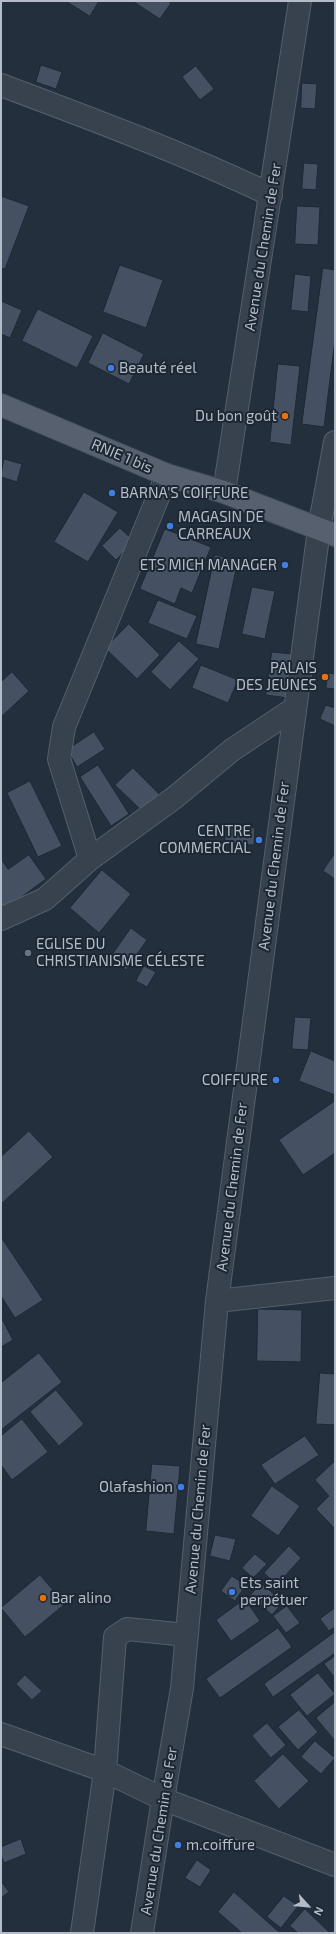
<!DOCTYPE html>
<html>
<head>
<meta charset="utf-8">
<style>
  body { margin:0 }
  #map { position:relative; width:336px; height:1934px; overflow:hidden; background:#242f3e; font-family:"Exo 2",sans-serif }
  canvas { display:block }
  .frame { position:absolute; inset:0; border:2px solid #b4bcc9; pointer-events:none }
  .north { position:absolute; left:288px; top:1886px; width:40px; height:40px; -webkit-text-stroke:3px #1d2633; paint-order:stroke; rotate:117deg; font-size:11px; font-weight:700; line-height:16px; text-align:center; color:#b4bcc9 }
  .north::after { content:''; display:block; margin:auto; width:14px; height:18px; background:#b4bcc9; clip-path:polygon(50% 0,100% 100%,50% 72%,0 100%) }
</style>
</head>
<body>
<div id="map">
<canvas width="336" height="1934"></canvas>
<div class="frame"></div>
<div class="north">N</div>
</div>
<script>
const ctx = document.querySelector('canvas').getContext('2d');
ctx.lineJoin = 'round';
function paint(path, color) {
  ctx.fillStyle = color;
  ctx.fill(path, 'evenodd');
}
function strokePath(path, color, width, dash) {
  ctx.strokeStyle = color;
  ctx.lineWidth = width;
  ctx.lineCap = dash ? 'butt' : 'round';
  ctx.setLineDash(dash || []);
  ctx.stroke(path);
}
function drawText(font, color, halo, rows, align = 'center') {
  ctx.font = font + ' "Exo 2",sans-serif';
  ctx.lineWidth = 4;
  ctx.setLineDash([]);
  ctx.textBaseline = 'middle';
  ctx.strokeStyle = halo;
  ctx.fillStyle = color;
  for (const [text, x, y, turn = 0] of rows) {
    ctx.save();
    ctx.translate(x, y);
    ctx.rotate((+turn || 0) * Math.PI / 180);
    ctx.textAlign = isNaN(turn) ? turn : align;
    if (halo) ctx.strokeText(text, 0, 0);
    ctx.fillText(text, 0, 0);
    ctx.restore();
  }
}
const building = new Path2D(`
  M66,1H99L90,16Z
  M135,1H168L171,3L160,19L134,2Z
  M41,65L62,72L56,89L36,82Z
  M196,66L214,89L200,100L182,77Z
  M302,83L317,84L315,109L301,108Z
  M304,163L318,164L316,190L302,189Z
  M1,196L29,206L5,269L1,268Z
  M297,206L320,207L318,245L295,244Z
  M120,265L163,280L146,328L103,312Z
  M323,268L335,270V340L324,427L302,424Z
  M295,274L311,276L308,312L291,310Z
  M1,301L22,310L10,338L1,334Z
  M38,309L93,336L77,368L22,341Z
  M103,333L144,354L129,384L88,363Z
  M278,364L300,366L291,445L270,442Z
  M4,459L22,464L17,482L1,477Z
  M84,492L118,512L88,562L54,542Z
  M120,528L134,541L116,560L102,546Z
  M165,529L211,547L192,593L181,588L175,604L140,589Z
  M215,555L238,560L219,649L196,644Z
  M252,587L275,591L265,639L242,634Z
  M158,600L197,616L187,639L148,623Z
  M129,624L160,655L137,679L105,648Z
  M179,641L199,659L170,690L151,672Z
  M272,652L293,654L288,698L266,695Z
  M201,665L238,680L228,703L192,688Z
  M12,672L29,691L1,717V682Z
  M328,673L335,674V689L326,688Z
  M326,705L335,708V726L320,719Z
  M94,732L105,749L77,767L67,750Z
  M98,765L129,814L111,826L80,777Z
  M133,768L159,794L142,811L115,785Z
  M30,781L62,846L38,857L7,793Z
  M226,826L255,828L254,845L225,844Z
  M335,853V879L323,871Z
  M29,855L46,879L5,909L1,904V859L8,869Z
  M102,870L131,894L99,933L70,908Z
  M131,928L147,940L126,970L110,958Z
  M144,966L156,972L147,987L136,981Z
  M295,1017L311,1018L308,1050L292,1049Z
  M311,1051L335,1061V1095L299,1081Z
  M335,1101V1153L303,1175L279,1140Z
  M29,1131L53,1157L1,1204V1157Z
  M1,1237L43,1300L15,1318L1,1296Z
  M258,1309L302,1310L301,1362L257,1361Z
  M1,1317L13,1340L1,1347Z
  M39,1353L62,1382L1,1430V1383Z
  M320,1373L335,1374V1425L316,1424Z
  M56,1390L84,1424L59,1446L30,1412Z
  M22,1419L48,1452L12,1480L1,1465V1436Z
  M305,1436L319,1455L275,1484L261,1465Z
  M335,1461V1529L316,1509L329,1496L315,1480Z
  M152,1464L180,1466L174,1534L146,1531Z
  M272,1486L300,1506L278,1536L251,1516Z
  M215,1535L236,1539L230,1561L210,1556Z
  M289,1546L301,1558L277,1585L264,1573Z
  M255,1554L267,1564L253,1578L242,1568Z
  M40,1575L65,1604L25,1637L1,1608Z
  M232,1576L246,1585L235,1601L221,1591Z
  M261,1583L283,1602L272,1615L250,1596Z
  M245,1599L260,1621L231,1641L216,1620Z
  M287,1606L300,1623L286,1633L273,1616Z
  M335,1608V1627L329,1631L320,1619Z
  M278,1628L292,1647L220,1698L206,1679Z
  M335,1632V1653L273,1697L264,1684Z
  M335,1656V1678L324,1664Z
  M318,1673L335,1694L307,1716L290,1695Z
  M25,1675L42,1691L32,1700L16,1684Z
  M335,1702V1741L316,1718Z
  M299,1710L318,1732L298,1750L278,1727Z
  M267,1723L286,1745L271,1758L252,1736Z
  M315,1741L335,1758L321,1774L301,1757Z
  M283,1754L309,1781L279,1809L254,1781Z
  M21,1839L26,1854L4,1863L1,1855V1847Z
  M197,1860L211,1870L200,1887L185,1878Z
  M1,1881L9,1892L1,1898Z
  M234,1892L280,1933H242L218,1912Z
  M284,1896L298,1906L281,1928L267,1917Z
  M305,1909L330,1933H298L290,1926Z`);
const minor = new Path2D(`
  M1,85C92,119 183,153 271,195
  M224,492L300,1
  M90,859L59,759L64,727L167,475
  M1,919L45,899L90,859L174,798L232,750L295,708
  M217,1301L335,1288
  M1,1734L105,1771L163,1799L335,1865
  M82,1933L105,1771L115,1637L127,1629L187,1635
  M142,1933L163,1799L182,1688L217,1301L319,529L335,442`);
const major = new Path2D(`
  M1,405L167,475L224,492L335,535`);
const markers = [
  [111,368,4,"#3f7fe0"],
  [285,416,4,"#e8710a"],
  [112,493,4,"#3f7fe0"],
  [170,526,4,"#3f7fe0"],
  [285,565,4,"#3f7fe0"],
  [325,677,4,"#e8710a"],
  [259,840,4,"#3f7fe0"],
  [28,953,4,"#6b7280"],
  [276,1080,4,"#3f7fe0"],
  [181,1487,4,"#3f7fe0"],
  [232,1592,4,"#3f7fe0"],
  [43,1598,4,"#e8710a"],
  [178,1845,4,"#3f7fe0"]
];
const streetNames = [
  ["Avenue du Chemin de Fer",263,247,-81],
  ["RNIE 1 bis",122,456,23],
  ["Avenue du Chemin de Fer",274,866,-83],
  ["Avenue du Chemin de Fer",232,1187,-83],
  ["Avenue du Chemin de Fer",198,1509,-85],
  ["Avenue du Chemin de Fer",159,1831,-81]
];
const poiNames = [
  ["Beauté réel",119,368],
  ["Du bon goût",277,416,"right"],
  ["BARNA'S COIFFURE",120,493],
  ["MAGASIN DE",178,517],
  ["CARREAUX",178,534],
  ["ETS MICH MANAGER",277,565,"right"],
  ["PALAIS",317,668,"right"],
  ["DES JEUNES",317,685,"right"],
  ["CENTRE",251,831,"right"],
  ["COMMERCIAL",251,848,"right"],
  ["EGLISE DU",36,944],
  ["CHRISTIANISME CÉLESTE",36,961],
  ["COIFFURE",268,1080,"right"],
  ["Olafashion",173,1487,"right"],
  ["Ets saint",240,1583],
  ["perpétuer",240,1600],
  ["Bar alino",51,1598],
  ["m.coiffure",186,1845]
];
paint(building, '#455162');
strokePath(building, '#1f2835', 1);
strokePath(minor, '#565f6c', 24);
strokePath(major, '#414a57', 24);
strokePath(minor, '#38414e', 22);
strokePath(major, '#56606e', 22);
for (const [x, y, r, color] of markers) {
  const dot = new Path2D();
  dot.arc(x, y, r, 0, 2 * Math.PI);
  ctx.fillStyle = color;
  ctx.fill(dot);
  strokePath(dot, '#1d2633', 1.5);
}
drawText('15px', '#b4bcc9', '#1d2633', streetNames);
drawText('15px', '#b4bcc9', '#1d2633', poiNames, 'left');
</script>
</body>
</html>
